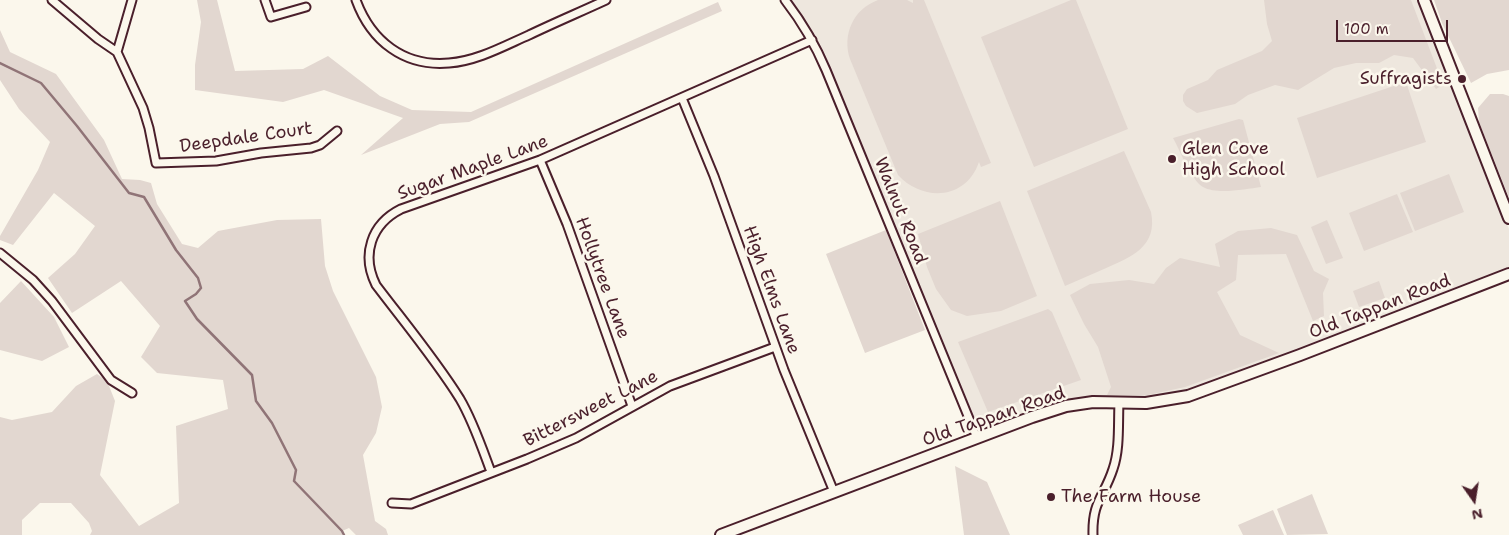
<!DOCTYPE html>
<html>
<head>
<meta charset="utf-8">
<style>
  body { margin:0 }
  #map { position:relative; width:1509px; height:535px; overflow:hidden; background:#fbf7ec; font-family:"Shantell Sans",sans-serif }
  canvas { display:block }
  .north { position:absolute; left:1449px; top:475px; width:50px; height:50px; -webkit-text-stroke:4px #fbf7ec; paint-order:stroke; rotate:167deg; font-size:14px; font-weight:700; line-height:20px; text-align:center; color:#4a1f2b }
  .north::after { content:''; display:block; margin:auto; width:18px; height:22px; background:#4a1f2b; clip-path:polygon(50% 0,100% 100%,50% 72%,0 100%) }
  .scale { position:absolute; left:1336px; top:20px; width:112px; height:22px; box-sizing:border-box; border:2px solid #4a1f2b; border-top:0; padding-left:6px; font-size:15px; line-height:18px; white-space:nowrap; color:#4a1f2b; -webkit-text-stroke:4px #fbf7ec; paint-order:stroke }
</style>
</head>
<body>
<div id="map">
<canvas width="1509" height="535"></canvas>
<div class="north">N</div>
<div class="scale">100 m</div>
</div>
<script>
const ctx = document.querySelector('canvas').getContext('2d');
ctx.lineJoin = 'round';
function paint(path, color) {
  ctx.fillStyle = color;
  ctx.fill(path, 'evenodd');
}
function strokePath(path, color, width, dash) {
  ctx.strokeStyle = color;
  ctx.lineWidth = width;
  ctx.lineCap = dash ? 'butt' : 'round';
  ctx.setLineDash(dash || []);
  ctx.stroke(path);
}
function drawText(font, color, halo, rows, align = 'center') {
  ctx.font = font + ' "Shantell Sans",sans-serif';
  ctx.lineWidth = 5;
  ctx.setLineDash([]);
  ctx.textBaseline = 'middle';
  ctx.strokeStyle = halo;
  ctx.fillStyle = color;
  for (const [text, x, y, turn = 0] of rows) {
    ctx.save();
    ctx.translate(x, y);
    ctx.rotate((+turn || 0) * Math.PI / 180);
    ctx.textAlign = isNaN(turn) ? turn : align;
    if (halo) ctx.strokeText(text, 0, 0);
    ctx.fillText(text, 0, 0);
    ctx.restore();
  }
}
const built = new Path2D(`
  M787,0H1418L1509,229V271L1186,393L1148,401L1069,402L979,434L814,39Z`);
const green = new Path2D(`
  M197,0H217L235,71L303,69L328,56L380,96L412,110L471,112L718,2L722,11L469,122L440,124L361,155L403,118L324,90L283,102L195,90V65L201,22Z
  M878,0H907L913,3V0H924L991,163L981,167L979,162C966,200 923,202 898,175L850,59C842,35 853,9 878,0Z
  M1071,0H1076L1128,129L1034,167L981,37Z
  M1264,0H1411L1441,79V86L1436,89L1413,58L1394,55L1379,63H1356L1334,68L1298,90L1275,85L1248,95L1235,104L1197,113L1186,106L1183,101V95L1187,89L1208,80L1217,70L1262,51L1272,41L1267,24Z
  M1434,0H1509V70L1487,74L1471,83L1442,23Z
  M0,30L10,52L56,74L104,140L122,179L140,180L151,183L157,204L182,244L198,248L218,231L277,220L321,219L325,266L333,291L376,377L382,407L376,433L363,455L375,521L386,529L388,535H356L349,528L342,531V535H90L92,531L89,523L71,503H40L22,520V535H0V417L12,420L52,412L76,386L97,374L107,381L115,401L100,475L139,526L179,503L176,426L228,409L223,380L157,373L141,357L160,326L121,281L72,313L48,278L75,254L95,226L54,193L13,245L0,240V236L38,170L50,142L19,109L0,80Z
  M1406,82L1426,142L1317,178L1297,118Z
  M1490,94H1503L1509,96V198L1479,122L1478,108Z
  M1239,119L1243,120L1261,187C1246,189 1217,195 1203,187C1191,180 1180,150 1173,138Z
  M1124,151L1151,212C1158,247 1131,257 1104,269C1091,275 1078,280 1065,286L1027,191Z
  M1449,174L1464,212L1415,231L1400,193Z
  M1397,194L1413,232L1364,251L1349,213Z
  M1000,201L1037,296L1001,311L967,316L951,310L936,289L927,267L918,234Z
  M1327,220L1343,258L1326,264L1311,227Z
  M1271,228L1297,235L1314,271L1329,279L1323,293L1324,316L1313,321L1286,254L1238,255L1236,280L1217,292L1240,335L1279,353L1185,387L1148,395H1107L1111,387L1098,347L1084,324L1070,295L1090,284L1129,280L1154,284L1166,268L1180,258L1220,267L1215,244L1238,231Z
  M886,230L925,330L865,353L826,254Z
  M21,281L54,317L69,347L42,361L0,350V303Z
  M1379,281L1385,298L1359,307L1353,291Z
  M1048,309L1052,312L1081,380L988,412L958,342Z
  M955,466L987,482L1010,535H964Z
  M1312,494L1328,534L1287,535L1277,509Z
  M1273,510L1284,535H1243L1238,525Z`);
const stream = new Path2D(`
  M0,63L41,83L77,126L129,193L144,197L176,250L198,278L201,288L196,294L185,301L197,319L252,375L256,401L272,423L296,470L294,481L342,531L344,535`);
const street = new Path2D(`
  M52,0L98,39L117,52
  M132,0L117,52L143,108L149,128L156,163L216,161L261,153L311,148L320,145L337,131
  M265,0L271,17L306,7
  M356,0C371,41 404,67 449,63C477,61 504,46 529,35C554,23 580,12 606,0
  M785,0C802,22 815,44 826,70L977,438
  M682,98L714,176L784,370L834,492
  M540,160L567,224L632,406
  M0,253L33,280L52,301L111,380L132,393
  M491,472C482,448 473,421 460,399C435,359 404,322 376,285C361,255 371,224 401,209L540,160L812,40
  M392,503L411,504L527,459L576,438L670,386L775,347
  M1093,535C1092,501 1104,497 1113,469C1120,449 1118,424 1119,403`);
const secondary = new Path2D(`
  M1424,0L1509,218
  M721,535L1032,417L1066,406L1093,402L1146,403L1188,396L1300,355L1509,274`);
const markers = [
  [1462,79,5,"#4a1f2b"],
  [1172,159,5,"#4a1f2b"],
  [1051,497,5,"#4a1f2b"]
];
const poiNames = [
  ["Suffragists",1452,79,"right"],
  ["Glen Cove",1182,149],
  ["High School",1182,170],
  ["The Farm House",1061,497]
];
const streetNames = [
  ["Deepdale Court",246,138,-8],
  ["Sugar Maple Lane",473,168,-20],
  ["Walnut Road",900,211,68],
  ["Hollytree Lane",602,278,70],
  ["High Elms Lane",771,290,70],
  ["Old Tappan Road",1380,307,-21],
  ["Bittersweet Lane",591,409,-27],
  ["Old Tappan Road",994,417,-19]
];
paint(built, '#eee7de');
paint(green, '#e2d7d0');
strokePath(stream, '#907477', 2.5);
strokePath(street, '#4a1f2b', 11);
strokePath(secondary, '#4a1f2b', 14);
strokePath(street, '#fbf7ec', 7);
strokePath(secondary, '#fbf7ec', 10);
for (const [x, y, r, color] of markers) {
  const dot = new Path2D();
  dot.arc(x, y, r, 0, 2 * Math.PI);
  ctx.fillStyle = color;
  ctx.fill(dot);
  strokePath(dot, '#fbf7ec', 2);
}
drawText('18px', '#4a1f2b', '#fbf7ec', poiNames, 'left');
drawText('18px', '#4a1f2b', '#fbf7ec', streetNames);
</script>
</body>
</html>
